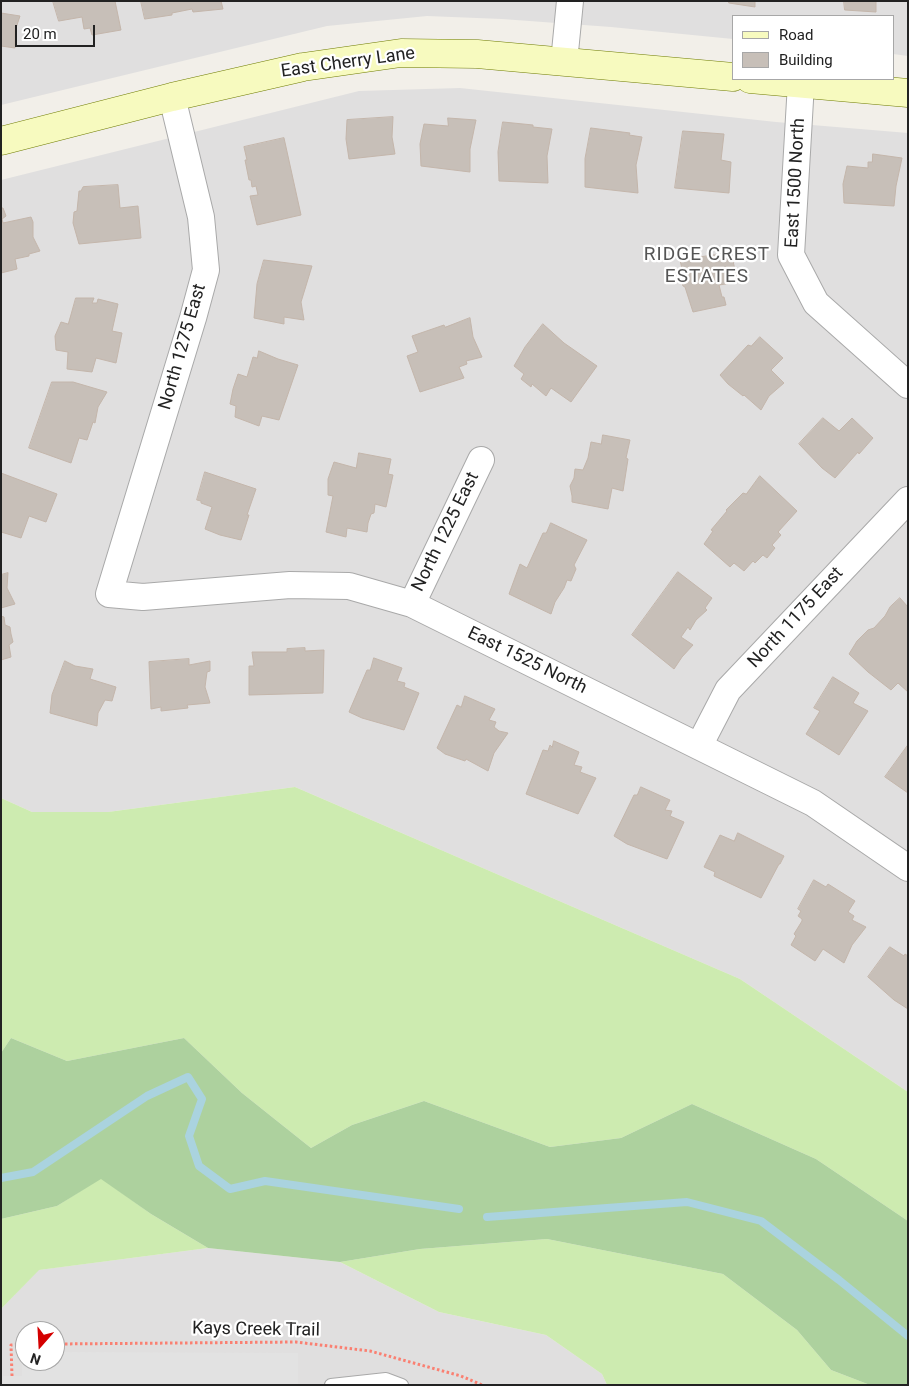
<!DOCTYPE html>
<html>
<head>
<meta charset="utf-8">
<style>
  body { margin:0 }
  #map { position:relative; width:909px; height:1386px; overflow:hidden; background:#f2efe9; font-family:Roboto,sans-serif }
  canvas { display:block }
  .frame { position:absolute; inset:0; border:2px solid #222; pointer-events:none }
  .legend { position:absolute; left:732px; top:15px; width:162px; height:65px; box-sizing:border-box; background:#fff; border:1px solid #a7a7a7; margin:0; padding:6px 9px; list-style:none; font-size:15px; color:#222 }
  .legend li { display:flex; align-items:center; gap:10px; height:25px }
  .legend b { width:25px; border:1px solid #a7a7a7 }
  .north { position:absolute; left:15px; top:1321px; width:50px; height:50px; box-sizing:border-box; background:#fff; border:1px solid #a7a7a7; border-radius:50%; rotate:199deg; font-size:14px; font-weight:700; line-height:20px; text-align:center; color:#222 }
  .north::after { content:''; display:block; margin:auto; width:18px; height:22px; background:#d40000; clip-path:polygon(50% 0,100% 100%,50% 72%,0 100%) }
  .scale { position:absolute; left:15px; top:25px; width:80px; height:22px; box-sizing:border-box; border:2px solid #222; border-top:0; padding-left:6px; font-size:15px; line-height:18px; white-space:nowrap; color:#222; -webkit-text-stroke:4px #fff; paint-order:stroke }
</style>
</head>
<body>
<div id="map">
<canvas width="909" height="1386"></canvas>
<div class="frame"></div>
<ul class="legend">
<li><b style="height:6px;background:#f7fabf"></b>Road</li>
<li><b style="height:14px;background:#c7bfb8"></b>Building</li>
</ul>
<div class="north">N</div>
<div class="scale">20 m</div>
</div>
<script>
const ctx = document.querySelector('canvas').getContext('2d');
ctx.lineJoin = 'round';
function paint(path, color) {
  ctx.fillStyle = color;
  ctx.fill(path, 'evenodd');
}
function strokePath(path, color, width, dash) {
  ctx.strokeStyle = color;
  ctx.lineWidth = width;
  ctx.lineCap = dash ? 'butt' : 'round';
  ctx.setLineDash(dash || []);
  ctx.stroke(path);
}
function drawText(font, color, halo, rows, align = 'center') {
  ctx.font = font + ' Roboto,sans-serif';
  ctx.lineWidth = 4.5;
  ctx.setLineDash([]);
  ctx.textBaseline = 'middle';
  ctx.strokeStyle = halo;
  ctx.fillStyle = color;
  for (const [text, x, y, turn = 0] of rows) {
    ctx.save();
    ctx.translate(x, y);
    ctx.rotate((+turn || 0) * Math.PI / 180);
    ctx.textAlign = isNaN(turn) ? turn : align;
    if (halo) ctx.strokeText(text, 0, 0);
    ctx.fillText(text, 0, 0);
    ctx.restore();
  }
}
const residential = new Path2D(`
  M1,1H908V56L893,54V16H733V39L611,27L502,19L427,16L327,26L1,105Z
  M460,88L776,122L908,133V1092L740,979L295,787L108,812H32L1,798V180L359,91Z
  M208,1248L340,1262L439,1312L546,1335L602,1374L607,1385H1V1309L38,1270ZM25,1331H55V1361H25Z`);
const grass = new Path2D(`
  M295,787L740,979L908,1092V1221L816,1159L692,1104L621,1138L550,1147L424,1101L352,1125L311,1148L242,1093L184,1038L67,1061L11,1038L1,1053V798L32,812H108Z
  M101,1178L151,1214L208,1248L39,1270L1,1309V1219L57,1206Z
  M547,1239L723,1274L797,1330L831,1370L870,1385H607L602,1374L546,1335L439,1312L340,1262L420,1249Z`);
const forest = new Path2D(`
  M11,1038L67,1061L184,1038L242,1093L311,1148L352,1125L424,1101L550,1147L621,1138L692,1104L816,1159L908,1221V1385H870L831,1370L797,1330L723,1274L547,1239L420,1249L340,1262L208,1248L151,1214L101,1179L57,1206L1,1219V1053Z`);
const parking = new Path2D(`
  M22,1352H25V1361H55V1352L298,1353V1385H3V1376H22Z`);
const stream = new Path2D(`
  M1,1178L33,1172L147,1096L188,1077L202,1099L189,1136L199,1166L230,1189L265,1181L459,1209
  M487,1217L687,1202L761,1221L839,1280L908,1336`);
const building = new Path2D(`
  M53,1H115L121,30L92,35L90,28L84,29L82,17L59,21Z
  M141,1H221L223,9L193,12L192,9L172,13V15L145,19Z
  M729,1H755V7L729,3Z
  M844,1H876V12L845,10Z
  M1,13L20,16L15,31V48L1,46Z
  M393,117L392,137L395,154L349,159L346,139L347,120Z
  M448,118L476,120L470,149V172L421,166L420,144L424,124L448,126Z
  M503,122L533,125V127L552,129L547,156L548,183L499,181L498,152Z
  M591,128L630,133L629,135L642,137L636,165L638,193L585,187V159Z
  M683,131L724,134L721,160L731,162L729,193L675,188Z
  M284,138L301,215L257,225L250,196L258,195L256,186L252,187L251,180H249L245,160H247L244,147Z
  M873,154L902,158L896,186L894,206L844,203L843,184L847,166L868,168V162H872Z
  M118,185L120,208L138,206L141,238L79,244L73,223L74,212L77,211L79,191H81L83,187Z
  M1,208H3L6,216L2,219L3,223L31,217L33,222V237L40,251L29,254V256L15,259L17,269L1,273Z
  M731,253L738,282L719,285L722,297H724L726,305L693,312L685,287L683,286L680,278L682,269L680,260Z
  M264,260L312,266L301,302L304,320L284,317V324L254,318L257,284Z
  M76,298H94L92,303H97L98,299L118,304L112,331L122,333L116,363L96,358L92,372L67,369L68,352L56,350L55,336L61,322L68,324Z
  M470,318L473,337L482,357L466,361L467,364L459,367L464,378L420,392L407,356L418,352L412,336L444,325L445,327Z
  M543,324L564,343L597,366L571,402L551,388L546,396L532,384L531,387L521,379L524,374L514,366L525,347Z
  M760,337L783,358L771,370L784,383L769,396L761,410L744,395L743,396L728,384L720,375L748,345L751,346Z
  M259,351L278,359L298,365L279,420L262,416L259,426L235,417L236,406L230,404L233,389L238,374L247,377L253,357L257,358Z
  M52,382H73L107,392L98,407L95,423L93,422L87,440L79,438L71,463L29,448Z
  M823,418L839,431L852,418L873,438L859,454L858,452L835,478L822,468L799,444Z
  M603,435L630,440L626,458L628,459L623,491L612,488L608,509L572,502V496L570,486L574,478L575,469L583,470L588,458L591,442L601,444Z
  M359,453L391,459L388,474L393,475L386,507L375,504L374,513L371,514L368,523L367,532L347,528L346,537L326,532L333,496L328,495V479L334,462L356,468Z
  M205,472L256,489L247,515H249L241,540L220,535L205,529L212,507L201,503V501L197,500Z
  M1,473L57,494L46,522L29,516L21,538L1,532Z
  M760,476L797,511L778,532L781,535L772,545L775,548L767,558L763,555L755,563L753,561L744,571L734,563L730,567L704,544L713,531L711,530L727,511L726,510L743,493L746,494Z
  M551,523L587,540L574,565L576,569L571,581L567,580L564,588L555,602L551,614L509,594L520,564L527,568L543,533H546Z
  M678,572L712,598L705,608L707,610L696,620L690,630L688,627L681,637L693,645L682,657L674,669L632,635Z
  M8,573L7,588L15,604L1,608V575Z
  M900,598L908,607V692L898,683L891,690L868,672L849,654L857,641L868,630L874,628L885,616L890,607Z
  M1,616L4,617L5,625L10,627L11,634L13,642L9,645L11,657L1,660Z
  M305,648V651L324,650L323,693L249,695V666H254L252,652H287V649Z
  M374,658L402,668L397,681L405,683L404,687L419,693L404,730L362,718L349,712L367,670H370Z
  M189,659V665L210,661V671L207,672L205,687L210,703L187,705L188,708L161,711V707L151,709L149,662Z
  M65,661L75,666L93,669L90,679L116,687L112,701L105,700L98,713L97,726L50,713L52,695Z
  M833,677L859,693L853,703L868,711L839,755L806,734L820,711L814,708Z
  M465,696L495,709L489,720L496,722L494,727L499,731L508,733L494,753L488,771L466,759L465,761L445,754L437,748L457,705L461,707Z
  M554,741L579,752L574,765L582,767L580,772L596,778L578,814L526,794L543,750L548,751L550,745L552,747Z
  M908,745V793L885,777Z
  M641,787L670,800L665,810L672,811L670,816L684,822L667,859L627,844L614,836L634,795H637Z
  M738,833L784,856L780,864H779L761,898L714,876L715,872L704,867L720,835L734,841Z
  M814,880L826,887L828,884L855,901L848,912L854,916L852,920L866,927L852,945L844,963L823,949L815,961L791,945L796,936L794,934L802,921V919L798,916L801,911L798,909Z
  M890,947L904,956L905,954L908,956V1009L894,1000L868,977Z`);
const path = new Path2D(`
  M55,1344L296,1342L370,1351L461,1376L482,1385
  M12,1376L11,1345L25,1344`);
const lane = new Path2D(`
  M331,1385L386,1379L402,1385`);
const street = new Path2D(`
  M564,62L570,1
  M801,83L791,255L816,303L908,385
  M172,97L201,217L206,270L193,318L109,594L143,597L290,585L349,586L412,604L813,803L908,868
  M412,604L481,460
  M699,746L728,690L908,500`);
const secondary = new Path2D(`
  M750,79L908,93
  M1,141L172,97L303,67L401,53L477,54L733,77`);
const streetNames = [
  ["East Cherry Lane",348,63,-8],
  ["East 1500 North",796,183,-87],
  ["North 1275 East",183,347,-74],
  ["North 1225 East",446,532,-64],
  ["North 1175 East",796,618,-47],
  ["East 1525 North",527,661,26],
  ["Kays Creek Trail",256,1330,1]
];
const neighbourhoodNames = [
  ["RIDGE CREST",707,255],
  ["ESTATES",707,277]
];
paint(residential, '#e0dfdf');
paint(grass, '#cdebb0');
paint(forest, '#add19e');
paint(parking, '#e2e2e2');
strokePath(stream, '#aad3df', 8);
paint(building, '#c7bfb8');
strokePath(building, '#c4b6ab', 1);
strokePath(lane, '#a9a9a9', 14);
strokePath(street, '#a9a9a9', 28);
strokePath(secondary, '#707d05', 29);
strokePath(path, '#fa8072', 3, [2.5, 2.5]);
strokePath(lane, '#fff', 12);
strokePath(street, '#fff', 26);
strokePath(secondary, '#f7fabf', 28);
drawText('18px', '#222', '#fff', streetNames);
ctx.letterSpacing = '1px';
drawText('19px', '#555', '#fff', neighbourhoodNames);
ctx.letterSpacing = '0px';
</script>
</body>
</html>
